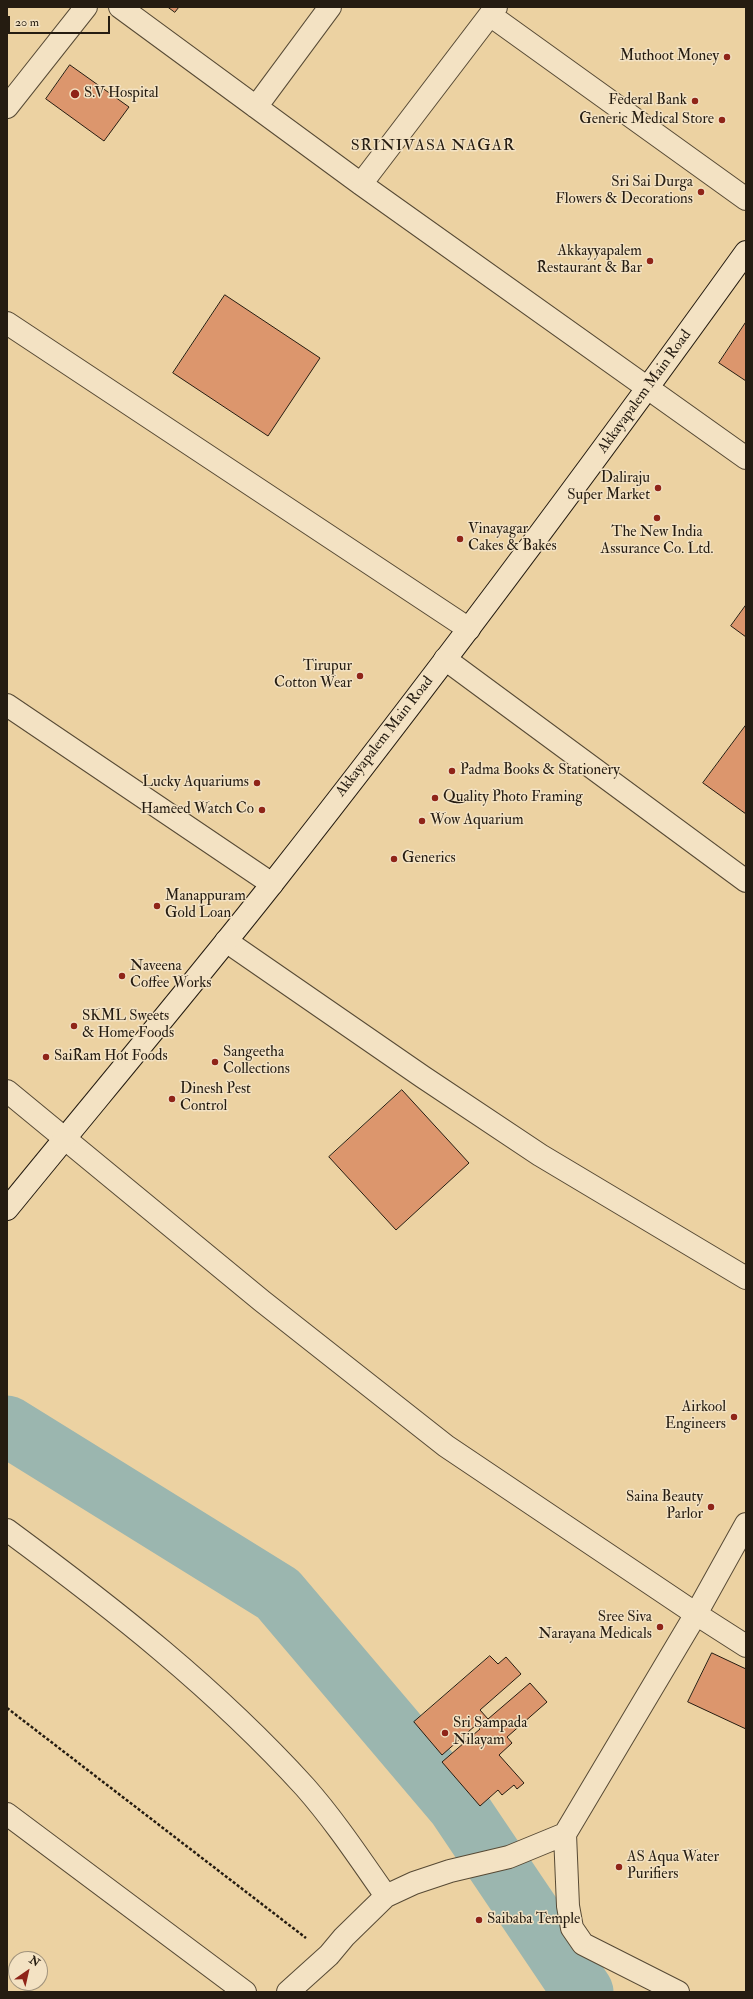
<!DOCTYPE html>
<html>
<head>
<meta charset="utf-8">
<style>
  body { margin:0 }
  #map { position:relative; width:753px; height:1999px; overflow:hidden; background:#ecd2a2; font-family:"IM FELL Double Pica",serif }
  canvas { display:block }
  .frame { position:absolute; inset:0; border:8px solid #251c11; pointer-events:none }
  .north { position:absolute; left:8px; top:1951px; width:40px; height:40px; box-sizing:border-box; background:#f3e2c3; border:1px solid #a1937c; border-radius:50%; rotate:34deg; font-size:11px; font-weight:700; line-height:16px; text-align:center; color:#251c11 }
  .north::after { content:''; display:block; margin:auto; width:14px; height:18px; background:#8f2418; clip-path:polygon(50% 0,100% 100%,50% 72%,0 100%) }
  .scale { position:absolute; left:8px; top:16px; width:102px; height:18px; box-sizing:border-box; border:2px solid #251c11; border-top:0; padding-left:5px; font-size:12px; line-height:14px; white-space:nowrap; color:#251c11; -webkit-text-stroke:3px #f3e2c3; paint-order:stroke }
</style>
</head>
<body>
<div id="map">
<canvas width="753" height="1999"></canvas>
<div class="frame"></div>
<div class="north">N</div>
<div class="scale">20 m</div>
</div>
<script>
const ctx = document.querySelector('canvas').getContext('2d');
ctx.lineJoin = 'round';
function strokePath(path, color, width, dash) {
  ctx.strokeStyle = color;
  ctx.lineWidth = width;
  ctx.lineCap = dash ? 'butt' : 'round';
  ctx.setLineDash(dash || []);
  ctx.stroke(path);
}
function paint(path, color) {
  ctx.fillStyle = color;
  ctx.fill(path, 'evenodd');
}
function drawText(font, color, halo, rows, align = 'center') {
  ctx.font = font + ' "IM FELL Double Pica",serif';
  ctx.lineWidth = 3;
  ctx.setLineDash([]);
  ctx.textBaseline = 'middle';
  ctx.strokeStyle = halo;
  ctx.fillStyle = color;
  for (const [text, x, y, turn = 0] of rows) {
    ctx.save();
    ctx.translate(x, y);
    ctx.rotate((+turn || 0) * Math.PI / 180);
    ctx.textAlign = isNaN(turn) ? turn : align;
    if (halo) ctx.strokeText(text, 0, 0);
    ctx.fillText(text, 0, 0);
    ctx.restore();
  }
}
const river = new Path2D(`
  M7,1426L278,1594L457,1805L583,1992`);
const building = new Path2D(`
  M168,7H179L175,12Z
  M70,65L129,107L104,141L46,99Z
  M225,295L320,358L268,436L173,373Z
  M746,322V381L719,363Z
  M746,605V637L731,626Z
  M746,725V814L703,783Z
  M402,1090L469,1163L396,1230L329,1157Z
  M712,1653L746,1669V1729L688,1702Z
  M490,1656L498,1664L506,1657L521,1674L480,1710L488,1719L530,1683L547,1702L507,1737L512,1743L499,1755L524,1783L517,1789L514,1785L502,1795L498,1790L480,1806L442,1762L480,1729L476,1725L442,1755L414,1722Z`);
const path = new Path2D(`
  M7,1708L306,1938`);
const minor = new Path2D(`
  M120,7L361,184L746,458
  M490,15L746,199
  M7,107L86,7
  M256,107L330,7
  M361,184L496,7
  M7,323L469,629
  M445,659L746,881
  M7,705L272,884
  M226,941L423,1077L540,1155L746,1278
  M7,1091L262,1301L446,1446L696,1614L746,1524
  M7,1530C114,1609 215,1688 305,1787C335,1821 360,1859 386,1896
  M7,1814L245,1992
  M565,1834L568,1906L572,1928L583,1944L678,1992
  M288,1992L329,1955L344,1937L386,1896L414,1883L450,1871L509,1857L565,1834L696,1614L746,1646`);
const secondary = new Path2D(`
  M7,1209C95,1101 185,994 272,884C435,677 592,466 746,252`);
const markers = [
  [727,57,4,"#8f2418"],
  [75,94,5,"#8f2418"],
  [695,101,4,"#8f2418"],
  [722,120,4,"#8f2418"],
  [701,192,4,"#8f2418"],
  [650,261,4,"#8f2418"],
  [658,488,4,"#8f2418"],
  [657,518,4,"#8f2418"],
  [460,539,4,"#8f2418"],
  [360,676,4,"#8f2418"],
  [452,771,4,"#8f2418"],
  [257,783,4,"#8f2418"],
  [435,798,4,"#8f2418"],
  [262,810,4,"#8f2418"],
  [422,821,4,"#8f2418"],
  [394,859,4,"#8f2418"],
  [157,906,4,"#8f2418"],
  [122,976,4,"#8f2418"],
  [74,1026,4,"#8f2418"],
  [46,1057,4,"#8f2418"],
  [215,1062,4,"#8f2418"],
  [172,1099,4,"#8f2418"],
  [734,1417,4,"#8f2418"],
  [711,1507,4,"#8f2418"],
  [660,1627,4,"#8f2418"],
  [445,1733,4,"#8f2418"],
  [619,1867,4,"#8f2418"],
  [479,1920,4,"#8f2418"]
];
const poiNames = [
  ["Muthoot Money",719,57,"right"],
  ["S.V Hospital",84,94],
  ["Federal Bank",687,101,"right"],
  ["Generic Medical Store",714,120,"right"],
  ["Sri Sai Durga",693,183,"right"],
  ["Flowers & Decorations",693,200,"right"],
  ["Akkayyapalem",642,252,"right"],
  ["Restaurant & Bar",642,269,"right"],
  ["Daliraju",650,479,"right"],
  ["Super Market",650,496,"right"],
  ["Vinayagar",468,530],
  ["Cakes & Bakes",468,547],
  ["The New India",657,533,"center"],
  ["Assurance Co. Ltd.",657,550,"center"],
  ["Tirupur",352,667,"right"],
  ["Cotton Wear",352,684,"right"],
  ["Padma Books & Stationery",460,771],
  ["Lucky Aquariums",249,783,"right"],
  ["Quality Photo Framing",443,798],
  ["Hameed Watch Co",254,810,"right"],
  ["Wow Aquarium",430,821],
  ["Generics",402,859],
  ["Manappuram",165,897],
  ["Gold Loan",165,914],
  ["Naveena",130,967],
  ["Coffee Works",130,984],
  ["SKML Sweets",82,1017],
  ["& Home Foods",82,1034],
  ["Sangeetha",223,1053],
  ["Collections",223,1070],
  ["SaiRam Hot Foods",54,1057],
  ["Dinesh Pest",180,1090],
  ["Control",180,1107],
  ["Airkool",726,1408,"right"],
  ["Engineers",726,1425,"right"],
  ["Saina Beauty",703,1498,"right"],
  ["Parlor",703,1515,"right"],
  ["Sree Siva",652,1618,"right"],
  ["Narayana Medicals",652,1635,"right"],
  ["Sri Sampada",453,1724],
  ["Nilayam",453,1741],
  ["AS Aqua Water",627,1858],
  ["Purifiers",627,1875],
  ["Saibaba Temple",487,1920]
];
const streetNames = [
  ["Akkayapalem Main Road",645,392,-54],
  ["Akkayapalem Main Road",385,737,-52]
];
const neighbourhoodNames = [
  ["SRINIVASA NAGAR",433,147]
];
strokePath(river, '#9bb6af', 61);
paint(building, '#dc966d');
strokePath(building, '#251c11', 1);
strokePath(minor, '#574a35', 24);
strokePath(secondary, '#251c11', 24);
strokePath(path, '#251c11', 2.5, [3, 2]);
strokePath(minor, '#f3e2c3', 22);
strokePath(secondary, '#f3e2c3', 22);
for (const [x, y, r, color] of markers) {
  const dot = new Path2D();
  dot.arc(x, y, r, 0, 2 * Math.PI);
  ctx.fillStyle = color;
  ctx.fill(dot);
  strokePath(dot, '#f3e2c3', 1.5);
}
drawText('15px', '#251c11', '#f3e2c3', poiNames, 'left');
drawText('15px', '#251c11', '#f3e2c3', streetNames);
ctx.letterSpacing = '1px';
drawText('16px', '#251c11', '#f3e2c3', neighbourhoodNames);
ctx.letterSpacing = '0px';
</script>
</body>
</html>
